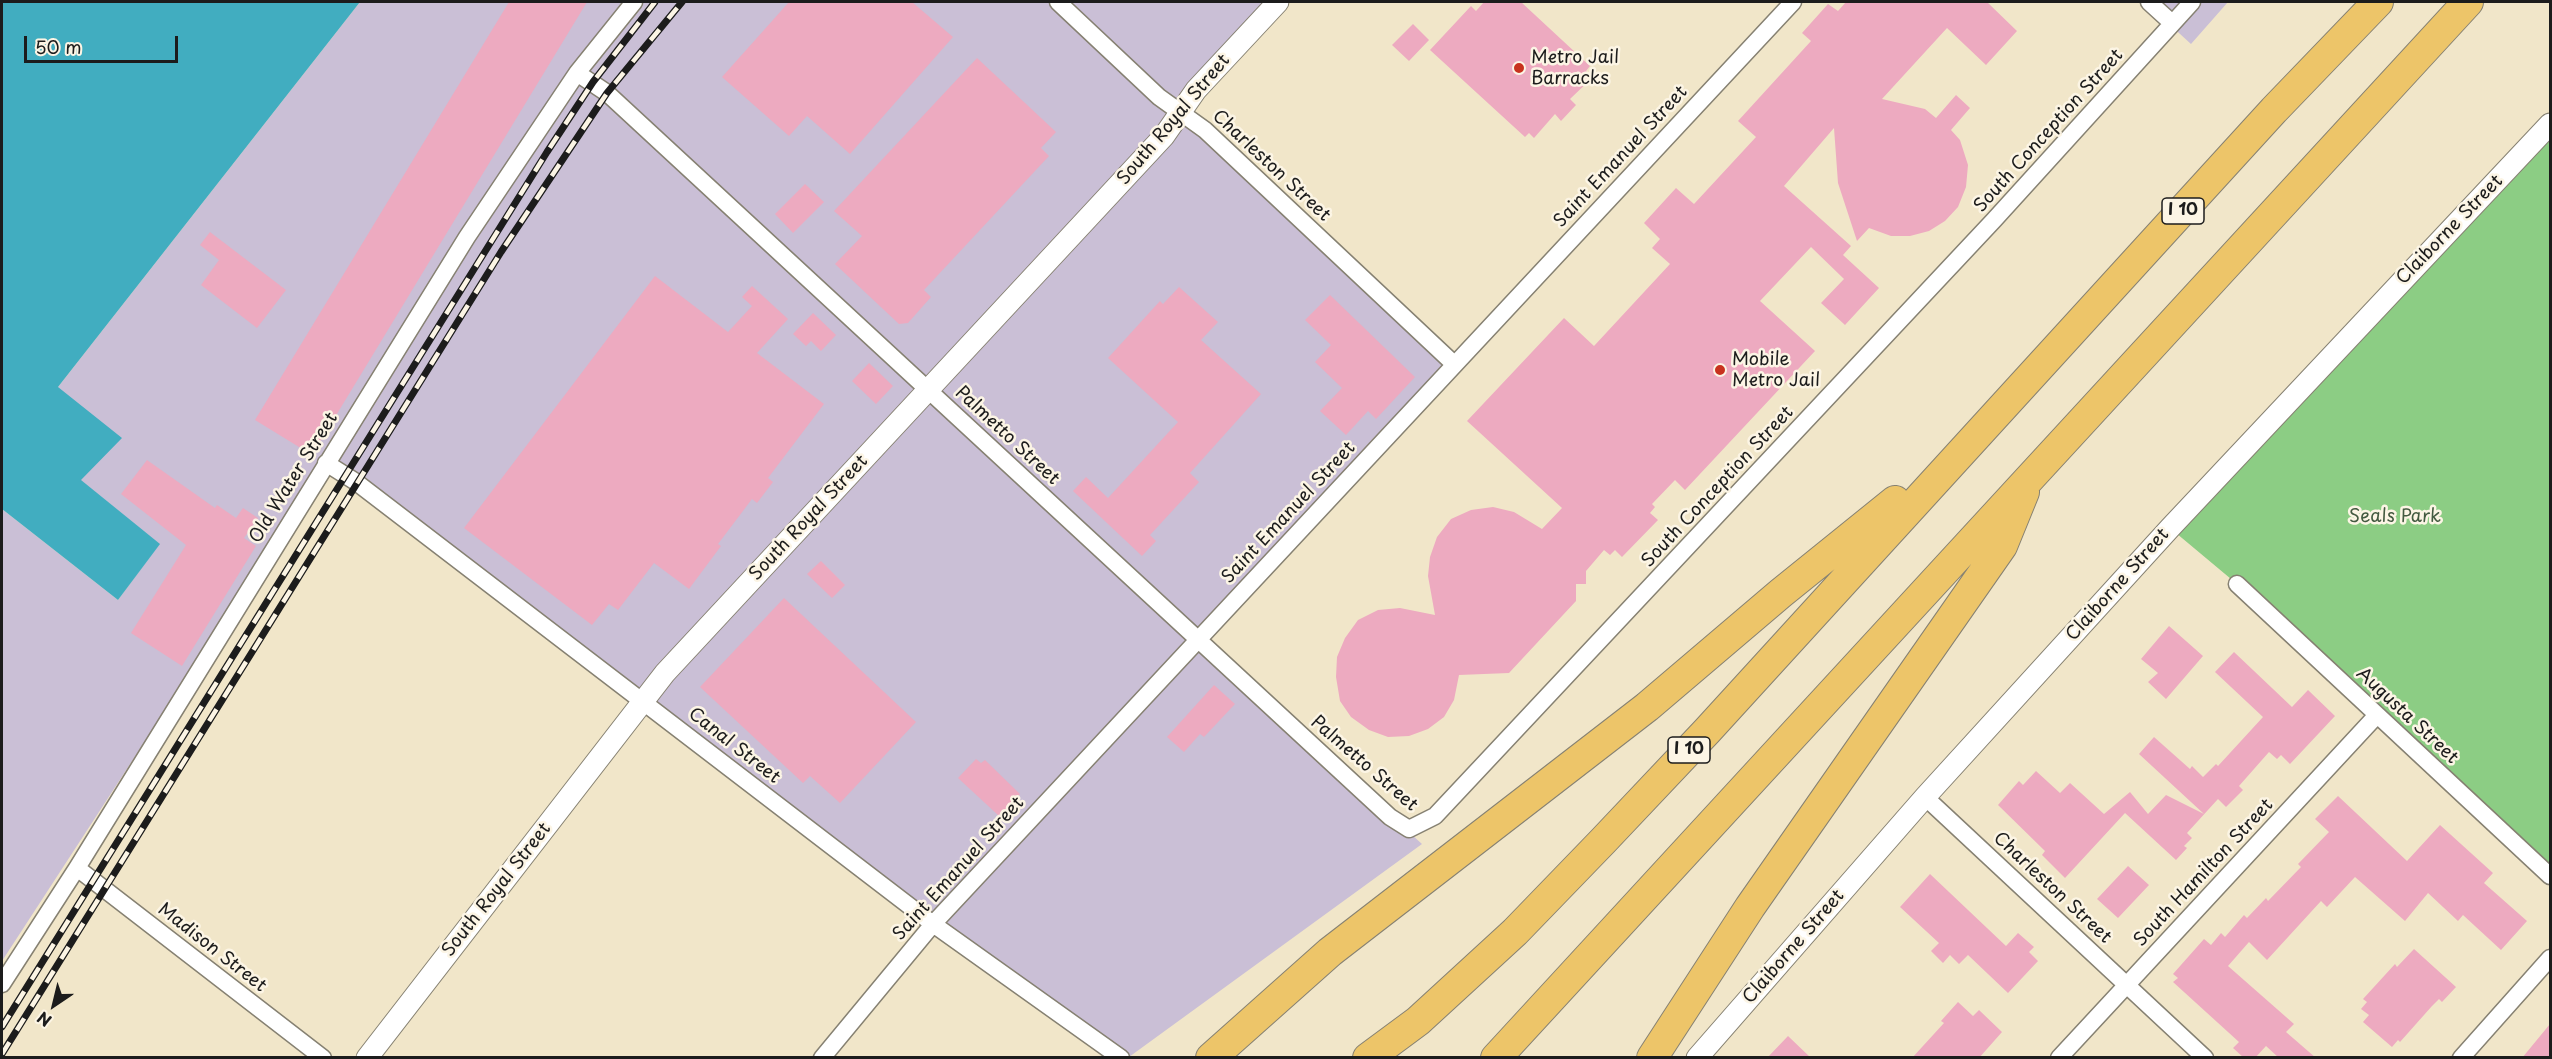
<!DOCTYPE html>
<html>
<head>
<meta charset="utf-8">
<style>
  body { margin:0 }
  #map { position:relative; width:2552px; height:1059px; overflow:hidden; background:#f1e6c9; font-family:"Playpen Sans",sans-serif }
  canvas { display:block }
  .frame { position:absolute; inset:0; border:3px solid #1c1c1c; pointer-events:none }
  .north { position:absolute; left:24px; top:975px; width:60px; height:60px; -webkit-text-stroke:4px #fcf5e5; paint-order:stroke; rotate:215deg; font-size:16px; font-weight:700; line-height:24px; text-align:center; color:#1c1c1c }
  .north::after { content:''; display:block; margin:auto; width:21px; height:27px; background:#1c1c1c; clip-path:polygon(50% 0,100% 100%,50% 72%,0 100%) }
  .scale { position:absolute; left:24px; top:36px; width:154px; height:27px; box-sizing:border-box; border:3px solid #1c1c1c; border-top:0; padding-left:8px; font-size:18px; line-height:21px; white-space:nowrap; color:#1c1c1c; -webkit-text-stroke:4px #fcf5e5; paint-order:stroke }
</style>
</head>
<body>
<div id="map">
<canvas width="2552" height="1059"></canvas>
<div class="frame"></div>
<div class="north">N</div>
<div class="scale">50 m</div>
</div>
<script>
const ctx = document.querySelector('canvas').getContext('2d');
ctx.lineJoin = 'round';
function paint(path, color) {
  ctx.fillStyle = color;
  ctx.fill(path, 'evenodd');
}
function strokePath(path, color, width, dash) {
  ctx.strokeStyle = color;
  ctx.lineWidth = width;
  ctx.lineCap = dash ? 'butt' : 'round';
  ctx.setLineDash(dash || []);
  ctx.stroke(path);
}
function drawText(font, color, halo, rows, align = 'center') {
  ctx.font = font + ' "Playpen Sans",sans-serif';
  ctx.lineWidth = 5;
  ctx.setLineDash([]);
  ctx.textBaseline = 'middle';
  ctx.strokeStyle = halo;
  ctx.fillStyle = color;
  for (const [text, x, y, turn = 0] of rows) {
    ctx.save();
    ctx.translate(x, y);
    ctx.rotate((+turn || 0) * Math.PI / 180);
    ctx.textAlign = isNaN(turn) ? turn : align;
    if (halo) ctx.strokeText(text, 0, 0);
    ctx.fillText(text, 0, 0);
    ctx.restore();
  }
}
const industrial = new Path2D(`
  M360,2H1278L1181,113L1454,364L1198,640L1422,844L1129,1057H1121L326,463L2,961V509L118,600L159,544L80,480L58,387Z
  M2145,2H2228L2191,44Z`);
const green = new Path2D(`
  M2550,124V876L2237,584L2170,528Z`);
const water = new Path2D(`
  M2,2H360L58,387L122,438L81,480L160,544L118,600L2,509Z`);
const building = new Path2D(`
  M509,2H587L312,455L255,420Z
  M789,2H912L953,37L850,154L807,116L789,136L722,77Z
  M1484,2H1521L1590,66L1586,71L1593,77L1570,99L1576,105L1561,121L1555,114L1534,138L1529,133L1525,137L1430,50L1471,6L1476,11Z
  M1846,2H1987L2017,31L1986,65L1947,28L1882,99L1925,109L1936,118L1956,95L1970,108L1951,130L1960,140L1968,165L1966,187L1958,207L1945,221L1929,231L1910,236H1891L1869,228L1857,241L1838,183L1834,128L1784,186L1851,246L1843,255L1879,288L1845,325L1821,303L1844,279L1811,247L1760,301L1815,351L1685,490L1675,480L1652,504L1655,507L1650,513L1658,520L1622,557L1615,550L1610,555L1604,550L1586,571V584H1576V601L1509,673L1459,675L1454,700L1444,717L1428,729L1409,736L1388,737L1369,730L1351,717L1340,701L1336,677L1337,657L1345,638L1358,620L1378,610L1400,608L1435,615L1428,576L1430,557L1437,537L1451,519L1471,510L1493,507L1514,512L1542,529L1562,508L1467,421L1564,318L1594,346L1670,264L1652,248L1660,239L1644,223L1676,188L1694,204L1756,137L1738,121L1811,41L1802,33L1828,4L1838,11Z
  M1413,24L1429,40L1409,61L1392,45Z
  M977,58L1056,132L1041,148L1049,156L924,290L931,297L908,323L899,324L835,264L862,236L834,211Z
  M805,184L824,202L793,233L775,214Z
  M210,232L286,290L257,328L201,285L219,260L200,245Z
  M655,276L728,332L752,306L742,297L752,286L788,319L757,353L824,404L768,478L773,482L757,503L752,499L718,544L721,546L689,589L654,563L618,610L609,604L592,625L464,528Z
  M1179,287L1218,322L1201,340L1261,394L1190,473L1199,482L1150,535L1156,541L1142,556L1073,491L1086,477L1108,498L1178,422L1108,358L1160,301L1163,304Z
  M1330,295L1415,377L1376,419L1368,411L1346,435L1320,411L1342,388L1315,362L1331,345L1305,320Z
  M813,313L836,335L821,351L811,341L806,346L793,334Z
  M869,363L893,386L876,404L852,381Z
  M147,460L215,508L217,505L236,518L243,508L258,518L244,538L256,546L182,666L131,633L186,545L121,494Z
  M821,561L845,585L832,598L807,574Z
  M784,598L916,722L840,803L810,776L803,783L700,687Z
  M2169,626L2203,656L2166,699L2148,682L2158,673L2141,659Z
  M2234,652L2292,707L2308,690L2335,716L2290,764L2281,755L2277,759L2269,752L2239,786L2243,790L2226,807L2218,799L2187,833L2192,838L2184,846L2187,848L2176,860L2125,813L2065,878L2042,855L2045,851L1998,805L2019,781L2023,785L2036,771L2060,793L2070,783L2104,814L2130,792L2148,814L2166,795L2204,814L2139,754L2154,737L2190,769L2192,766L2203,777L2216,764L2218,766L2263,717L2215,672Z
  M1214,685L1235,704L1204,737L1200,734L1184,752L1167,737Z
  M976,759L981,763L985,760L1020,794L999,816L958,778Z
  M2338,796L2407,861L2440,825L2493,873L2484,883L2527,921L2501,950L2463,915L2458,921L2428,893L2405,921L2355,877L2327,907L2321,901L2267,960L2249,942L2228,966L2294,1024L2286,1032L2316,1058H2279L2266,1046L2255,1058H2244L2233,1048L2239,1042L2173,982L2178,978L2173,974L2204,939L2211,945L2221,933L2225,937L2244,915L2247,918L2266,898L2268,901L2301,867L2298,864L2329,832L2315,819Z
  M2128,866L2149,885L2118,918L2097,899Z
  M1930,874L2006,946L2018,933L2034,947L2029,952L2038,961L2008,993L1968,955L1959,964L1950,955L1943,963L1931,951L1939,943L1900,907Z
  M2414,949L2456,987L2442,1002L2439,999L2432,1006L2400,1042L2398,1040L2392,1047L2363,1022L2369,1015L2361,1009L2367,1002L2363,999L2395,964L2397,967Z
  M1958,1002L1973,1016L1979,1010L2002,1032L1979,1058H1912L1944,1023L1941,1021Z
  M2550,1024V1058H2522Z
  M1788,1036L1811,1058H1767Z`);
const minor = new Path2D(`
  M1058,2L1159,97L1205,130L1454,364
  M2149,2L2172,23
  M577,73L607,93L1390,817L1409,829L1435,816L1994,220L2192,2
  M326,463L356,482L933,924L1121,1058
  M2237,584L2550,876
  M1925,797L2205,1058
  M77,868L323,1058
  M2,984L77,868L467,237L577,73L634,2
  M822,1058L933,924L1793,2
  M2059,1058L2377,715
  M2461,1058L2550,958`);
const tertiary = new Path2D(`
  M367,1058L665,673L1164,136L1196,90L1278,2
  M1697,1058L1925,797L2170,528L2550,124`);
const motorway = new Path2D(`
  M1211,1058L1330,952L1647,707L1781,593L1895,501
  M1368,1058L1418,1021L1515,932L1603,841L1707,731L2274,110L2378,2
  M1496,1058L2468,2
  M1652,1058L1750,907L2002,546L2024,492`);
const rail = new Path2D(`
  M2,1027L547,152L593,82L655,2
  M2,1054L501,252L607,93L682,2`);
const markers = [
  [1519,68,6,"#c8321e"],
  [1720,370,6,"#c8321e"]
];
const shields = [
  [2183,211,42],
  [1689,750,42]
];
const shieldNames = [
  ["I 10",2183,211],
  ["I 10",1689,750]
];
const poiNames = [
  ["Metro Jail",1531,58],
  ["Barracks",1531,79],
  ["Mobile",1732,360],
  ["Metro Jail",1732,381]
];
const streetNames = [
  ["South Royal Street",1174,120,-50],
  ["South Conception Street",2049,131,-48],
  ["Saint Emanuel Street",1621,157,-47],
  ["Charleston Street",1271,166,43],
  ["Claiborne Street",2450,230,-46],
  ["Palmetto Street",1007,436,43],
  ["Old Water Street",294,478,-58],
  ["South Conception Street",1718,487,-47],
  ["Saint Emanuel Street",1289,513,-47],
  ["South Royal Street",809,518,-47],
  ["Claiborne Street",2118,585,-48],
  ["Augusta Street",2407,716,43],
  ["Canal Street",734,746,38],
  ["Palmetto Street",1364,764,41],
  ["Saint Emanuel Street",959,869,-48],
  ["South Hamilton Street",2204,873,-47],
  ["Charleston Street",2052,888,43],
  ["South Royal Street",497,890,-52],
  ["Claiborne Street",1794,947,-49],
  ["Madison Street",212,948,38]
];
const parkNames = [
  ["Seals Park",2395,517]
];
paint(industrial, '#cabfd6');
paint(green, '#8ccd84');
paint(water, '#41adc0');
paint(building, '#edaac0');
strokePath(minor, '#868172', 19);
strokePath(tertiary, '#868172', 23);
strokePath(motorway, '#868172', 32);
strokePath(minor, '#fff', 16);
strokePath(tertiary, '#fff', 21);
strokePath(motorway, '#edc569', 30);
strokePath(rail, '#1c1c1c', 7);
strokePath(rail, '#fcf5e5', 4.5, [14]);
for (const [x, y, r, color] of markers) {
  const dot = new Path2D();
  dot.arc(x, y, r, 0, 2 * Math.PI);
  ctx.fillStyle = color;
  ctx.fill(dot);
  strokePath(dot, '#fcf5e5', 2);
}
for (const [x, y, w] of shields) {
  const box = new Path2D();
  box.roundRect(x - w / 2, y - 13, w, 26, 4.5);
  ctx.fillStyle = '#fcf5e5';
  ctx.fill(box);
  strokePath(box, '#1c1c1c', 1.5);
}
drawText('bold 16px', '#1c1c1c', null, shieldNames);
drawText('18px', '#1c1c1c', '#fcf5e5', poiNames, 'left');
drawText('18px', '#1c1c1c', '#fcf5e5', streetNames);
drawText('18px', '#435a40', '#fcf5e5', parkNames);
</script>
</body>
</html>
